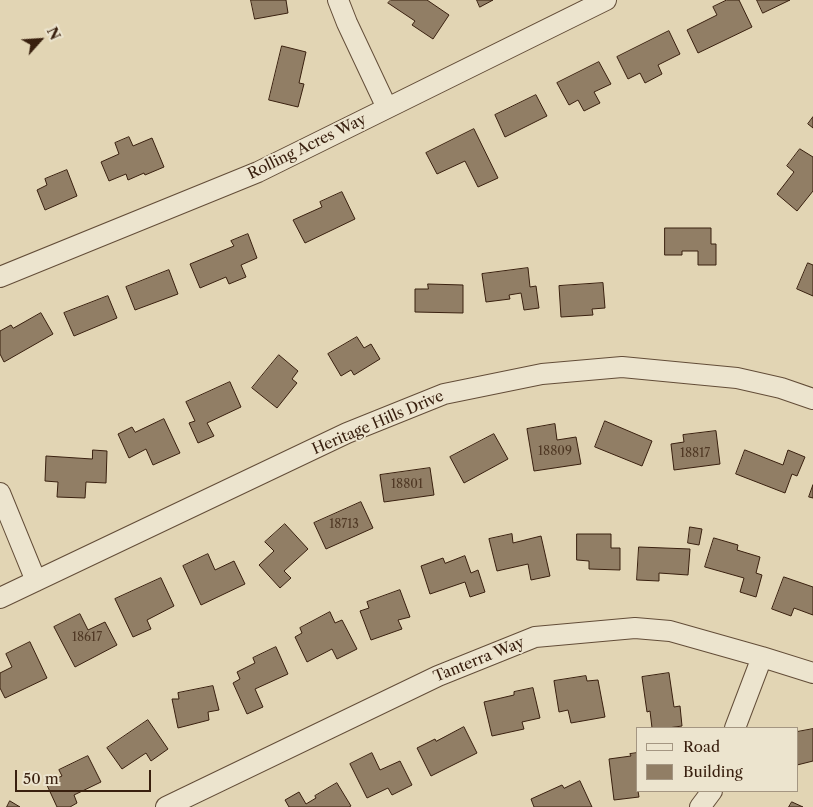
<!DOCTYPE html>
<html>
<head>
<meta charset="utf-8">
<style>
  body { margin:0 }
  #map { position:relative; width:813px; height:807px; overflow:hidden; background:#e2d5b4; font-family:"Libre Caslon Text",serif }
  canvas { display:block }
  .legend { position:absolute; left:636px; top:727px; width:162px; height:65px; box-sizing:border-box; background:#ece4ce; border:1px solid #a49682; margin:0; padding:6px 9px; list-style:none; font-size:15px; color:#39200f }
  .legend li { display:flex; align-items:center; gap:10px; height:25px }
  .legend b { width:25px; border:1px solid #a49682 }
  .north { position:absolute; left:15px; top:15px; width:50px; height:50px; -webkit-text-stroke:4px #ece4ce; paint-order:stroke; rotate:64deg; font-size:14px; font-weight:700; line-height:20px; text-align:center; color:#39200f }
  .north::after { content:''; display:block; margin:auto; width:18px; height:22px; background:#39200f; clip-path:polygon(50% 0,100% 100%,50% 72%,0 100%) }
  .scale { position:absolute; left:15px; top:770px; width:136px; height:22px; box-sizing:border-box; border:2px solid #39200f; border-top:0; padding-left:6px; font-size:15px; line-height:18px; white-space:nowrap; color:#39200f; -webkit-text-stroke:4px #ece4ce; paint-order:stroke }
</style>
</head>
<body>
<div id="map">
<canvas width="813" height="807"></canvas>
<ul class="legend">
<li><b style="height:6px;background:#ece4ce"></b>Road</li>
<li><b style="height:14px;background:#917e65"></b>Building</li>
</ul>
<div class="north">N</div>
<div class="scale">50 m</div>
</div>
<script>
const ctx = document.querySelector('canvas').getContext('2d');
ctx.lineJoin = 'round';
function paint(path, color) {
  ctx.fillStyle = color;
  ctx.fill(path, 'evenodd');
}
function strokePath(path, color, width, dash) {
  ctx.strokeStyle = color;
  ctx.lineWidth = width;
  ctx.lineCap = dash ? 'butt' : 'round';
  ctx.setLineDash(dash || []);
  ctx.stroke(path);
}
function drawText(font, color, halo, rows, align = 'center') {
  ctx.font = font + ' "Libre Caslon Text",serif';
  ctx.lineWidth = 4;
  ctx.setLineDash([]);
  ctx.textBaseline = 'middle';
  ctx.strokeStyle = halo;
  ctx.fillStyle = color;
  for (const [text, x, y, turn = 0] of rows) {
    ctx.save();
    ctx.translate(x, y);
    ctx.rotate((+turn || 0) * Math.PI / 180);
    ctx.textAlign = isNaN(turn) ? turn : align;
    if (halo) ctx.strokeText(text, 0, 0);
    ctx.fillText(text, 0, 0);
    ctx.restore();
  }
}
const building = new Path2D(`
  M251,0H286L288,13L255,19Z
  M391,0H427L449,15L433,39L412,25L415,21L388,3Z
  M477,0H493L480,7Z
  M727,0H739L752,27L698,53L687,30L717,15L713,7Z
  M757,0H790L763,13Z
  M669,31L680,54L658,65L662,74L645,83L640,73L628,79L617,57Z
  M282,46L306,52L299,83L304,84L298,107L269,100Z
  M599,62L611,84L594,92L600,103L584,111L578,100L569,105L557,83Z
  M536,95L547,116L505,137L495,115Z
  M813,117V128L808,124Z
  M474,129L498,178L478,187L465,161L437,174L426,153Z
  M129,137L133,146L152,138L164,167L145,175L144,173L128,180L126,174L109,181L101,162L119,154L115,143Z
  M800,149L813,157V191L797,211L777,194L794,172L787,166Z
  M67,170L77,196L45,210L37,190L47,185L45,179Z
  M342,192L355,219L305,243L293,220L322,207L320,202Z
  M665,228H711V244H716V265H698V251H682V255H665Z
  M248,234L257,258L241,265L246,277L229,284L226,277L200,288L190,264L234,246L231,241Z
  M808,263L813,265V296L797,289Z
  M528,268L530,287L536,286L539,308L524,310L521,293L509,295L510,299L486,302L482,274Z
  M169,270L178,294L135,310L126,287Z
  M603,283L605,308L592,309L593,315L561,317L559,286Z
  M428,284L463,285V313L415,312V289H428Z
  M108,296L117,318L74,336L64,313Z
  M41,313L53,334L4,362L0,354V331L11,325L13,328Z
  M357,337L364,348L371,344L380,359L354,375L351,370L341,376L328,354Z
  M279,355L298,371L292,379L297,383L277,408L252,388Z
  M230,382L241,407L207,423L214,436L198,443L189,423L195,421L186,402Z
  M164,419L180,453L153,465L146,449L129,458L118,434L132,427L135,432Z
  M605,421L652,441L642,466L595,447Z
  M555,424L557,440L576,437L581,464L534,471L527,429Z
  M716,431L720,464L674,470L671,444L684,442L683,435Z
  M494,434L508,459L464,483L450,457Z
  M93,450L107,451L106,483L86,482L85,498L57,497L58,482L45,481L46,456L92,459Z
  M745,450L783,465L788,450L805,457L797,476L792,474L785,493L736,474Z
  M430,468L434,495L384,502L380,475Z
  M813,485V498L809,497Z
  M361,502L373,528L326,549L314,523Z
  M285,524L308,549L284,571L291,578L280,588L259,565L274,551L265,542Z
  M690,527L702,529L699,545L688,543Z
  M512,534L513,543L541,536L550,576L531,580L528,564L497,571L489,539Z
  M577,534H611V548H620V570L589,569V561L577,560Z
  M714,538L738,545L737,550L760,557L756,573L762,575L756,597L740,592L744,578L705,567Z
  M639,547L690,549L688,575L659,573V581L637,580Z
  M208,554L215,570L234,561L245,584L201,605L183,566Z
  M465,556L471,573L478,570L485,592L470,597L465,582L430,594L421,566L443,558L445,563Z
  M784,577L813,587V615L794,608L791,616L772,609Z
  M161,578L174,606L147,620L151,629L133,637L115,599Z
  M400,590L410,617L398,620L402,629L371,640L360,611L369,608L367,602Z
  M330,612L335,623L342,620L357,649L337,659L332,649L307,662L295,637L302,633L300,628Z
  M80,614L88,630L105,622L117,645L75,667L54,627Z
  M30,642L47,678L5,698L0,688V673L12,667L6,654Z
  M276,647L288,674L255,689L263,707L247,714L233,683L240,679L237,672L255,663L253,658Z
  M669,673L674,707L680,706L682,726L668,728H652L650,711L647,712L642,677Z
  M586,676L587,681L598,680L605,717L571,723L568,710L559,712L554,681Z
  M213,686L219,710L208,712L209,720L178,728L172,699H179L178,693Z
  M533,688L540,718L522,722L524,729L492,736L484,702L514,695V692Z
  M148,720L168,749L151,761L146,753L122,769L107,748Z
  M464,727L477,753L431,776L417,748L435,739L436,741Z
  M813,729V761L797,765V732Z
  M372,753L380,770L400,761L412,785L392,795L388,788L367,798L350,764Z
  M637,753V791H638L639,797L614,800L609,759L631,756L630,754Z
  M88,756L101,782L74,795L77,803L70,807H57L46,783L62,776L59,770Z
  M580,781L592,807H534L531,799L562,785L564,788Z
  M337,783L351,806L349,807H289L285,800L299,792L306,804L316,798L315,796Z
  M10,801L20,807H7Z
  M792,802L803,807H789Z`);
const minor = new Path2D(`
  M338,0L347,23L387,108
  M0,277L258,172L606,0
  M0,493L36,581
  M0,598L347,433L444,394L542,374L622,367L737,378L781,388L813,399
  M735,728L762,657
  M166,807L438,676L535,637L635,628L670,631L762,657L813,673
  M700,807L712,791`);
const numberNames = [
  ["18809",555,452],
  ["18817",695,454],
  ["18801",407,485],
  ["18713",344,525],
  ["18617",87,638]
];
const streetNames = [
  ["Rolling Acres Way",307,147,-26],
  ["Heritage Hills Drive",378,423,-23],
  ["Tanterra Way",479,660,-22]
];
paint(building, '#917e65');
strokePath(building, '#39200f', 1);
strokePath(minor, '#634d38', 22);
strokePath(minor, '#ece4ce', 20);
drawText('12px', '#4f3824', null, numberNames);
drawText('15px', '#39200f', '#ece4ce', streetNames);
</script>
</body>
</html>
